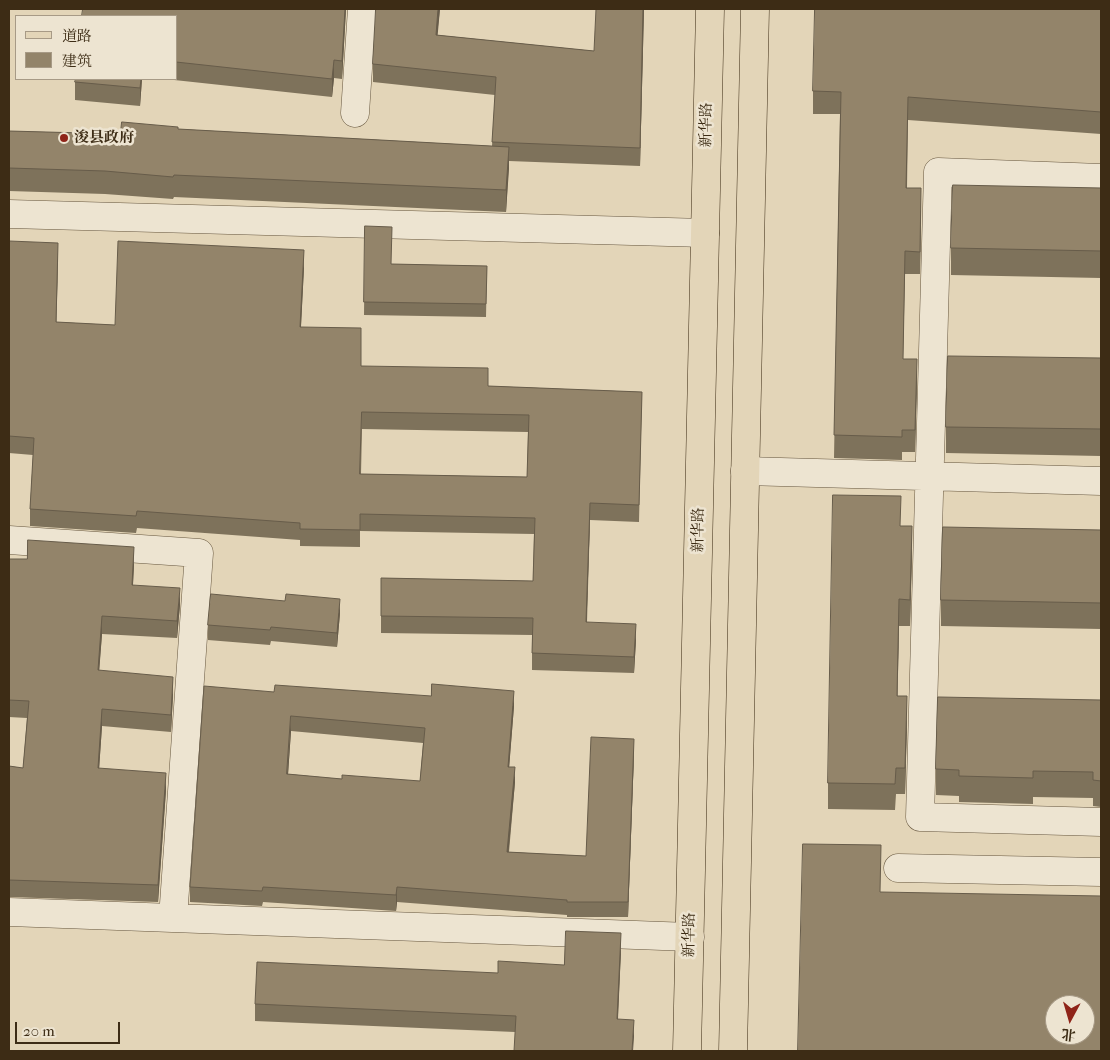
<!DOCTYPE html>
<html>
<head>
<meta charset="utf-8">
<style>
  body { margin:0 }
  #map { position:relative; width:1110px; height:1060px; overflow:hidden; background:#e3d5b8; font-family:"IM FELL French Canon","Noto Serif SC",serif }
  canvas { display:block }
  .frame { position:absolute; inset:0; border:10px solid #3d2c15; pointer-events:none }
  .legend { position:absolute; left:15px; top:15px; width:162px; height:65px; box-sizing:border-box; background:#ede4d1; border:1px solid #a79a86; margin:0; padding:6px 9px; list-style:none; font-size:15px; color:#3d2c15 }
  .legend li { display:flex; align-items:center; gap:10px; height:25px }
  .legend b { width:25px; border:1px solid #a79a86 }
  .north { position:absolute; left:1045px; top:995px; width:50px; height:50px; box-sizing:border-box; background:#ede4d1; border:1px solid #a79a86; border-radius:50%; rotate:186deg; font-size:14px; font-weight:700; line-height:20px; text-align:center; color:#3d2c15 }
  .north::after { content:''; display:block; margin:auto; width:18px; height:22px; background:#8f2418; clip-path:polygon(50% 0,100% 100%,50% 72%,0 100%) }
  .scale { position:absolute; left:15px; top:1022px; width:105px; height:22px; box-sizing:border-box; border:2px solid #3d2c15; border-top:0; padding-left:6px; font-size:15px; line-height:18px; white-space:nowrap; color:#3d2c15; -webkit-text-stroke:4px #ede4d1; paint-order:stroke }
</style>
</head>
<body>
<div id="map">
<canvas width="1110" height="1060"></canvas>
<div class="frame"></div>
<ul class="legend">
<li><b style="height:6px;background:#e3d5b8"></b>道路</li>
<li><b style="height:14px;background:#93846a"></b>建筑</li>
</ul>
<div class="north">北</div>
<div class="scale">20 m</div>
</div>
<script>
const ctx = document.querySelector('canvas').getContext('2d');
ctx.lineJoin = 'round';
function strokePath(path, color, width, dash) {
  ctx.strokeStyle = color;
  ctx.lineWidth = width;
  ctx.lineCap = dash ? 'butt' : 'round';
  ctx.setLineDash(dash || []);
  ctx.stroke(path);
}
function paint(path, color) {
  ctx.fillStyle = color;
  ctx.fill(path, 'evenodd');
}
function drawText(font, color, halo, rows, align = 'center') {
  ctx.font = font + ' "IM FELL French Canon","Noto Serif SC",serif';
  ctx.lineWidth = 5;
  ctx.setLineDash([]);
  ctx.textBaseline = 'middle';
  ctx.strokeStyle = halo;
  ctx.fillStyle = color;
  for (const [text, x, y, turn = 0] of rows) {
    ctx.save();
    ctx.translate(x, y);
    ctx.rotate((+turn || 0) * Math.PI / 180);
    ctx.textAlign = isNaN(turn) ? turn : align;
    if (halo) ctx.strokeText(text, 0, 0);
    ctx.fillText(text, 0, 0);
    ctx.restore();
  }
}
const minor = new Path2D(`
  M355,113L362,9
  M1101,178L938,172L920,817L1101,822
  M9,214L705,233
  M745,471L1101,481
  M9,540L199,553L173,918
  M898,868L1101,872
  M9,912L690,937`);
const major = new Path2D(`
  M687,1051L710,9
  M733,1051L755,9`);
const wall = new Path2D(`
  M346,9L342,79L334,78L332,97L165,79H176V16Z
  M440,9L437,35L594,51L644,9L640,166L509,161L506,212L174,197L173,199L105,194L9,191V131L120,134L178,129L492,146L495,95L373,82V64Z
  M1101,9V134L908,120L907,188L921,211L920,274H905L903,359L917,381L915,452H902V460L834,458L840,114H813V91Z
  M142,79L140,106L75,100V82Z
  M1101,188V278L951,275V248Z
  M365,226L391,264L487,266L486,317L364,315Z
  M9,241L58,260L56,322L115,325L304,267L301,327L361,366L488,386L642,392L639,522L590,520L587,622L636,640L634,673L532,670V635L381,633V578L533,581L534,534L360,531V547L300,546V540L137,528L136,533L30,526V509L33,455L9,453ZM362,429L528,432L527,477L361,474Z
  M1101,358V456L946,453V427Z
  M901,526L912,552L910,626H899L897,696L907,722L905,794H896L895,810L828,809V783Z
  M1101,530V629L941,626V600Z
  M9,563L134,564L133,585L180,605L177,638L102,634L99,670L173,694L171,732L102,726L99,769L166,790L158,902L9,897V766L23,768L27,718L9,717Z
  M340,613L337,647L271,641L270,645L208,640V625Z
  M274,692L514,706L509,767L515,782L509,852L586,856L634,754L628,917H567V915L397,902L396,911L263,902L262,906L190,902V887ZM291,731L423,743L420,781L342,779L288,774Z
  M1101,700V807L1093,806V798L1033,797V804L959,802V796L936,795V769Z
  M621,950L618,1019L634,1037L515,1032L255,1021V1004L564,965Z`);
const shadedWall = new Path2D(`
  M345,9H346L342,79V61Z
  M438,9H440L436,53V35Z
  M643,9H644L640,166V148Z
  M334,60V78L332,97V79Z
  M141,79H142L140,106V88Z
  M509,147V169L506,212V190Z
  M921,188V211L920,274V252Z
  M58,243V260L56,338V322Z
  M304,250V267L300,344V327Z
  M917,359V381L915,452V430Z
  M590,503V520L586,638V622Z
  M912,526V552L910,626V600Z
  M134,547V564L132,602V585Z
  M180,588V605L177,638V621Z
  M340,599V613L337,647V633Z
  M899,599V626L897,722V696Z
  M102,616V634L98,687V670Z
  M636,624V640L634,673V657Z
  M173,677V694L171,732V715Z
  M514,691V706L508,782V767Z
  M907,696V722L905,794V768Z
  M102,709V726L98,785V768Z
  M291,716V731L287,789V774Z
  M634,739V754L628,917V902Z
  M515,767V782L507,867V852Z
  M166,773V790L158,902V885Z
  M10,879V896L9,897V880Z
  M397,887V902L396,911V895Z
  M621,933V950L617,1036V1019Z
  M634,1020V1037L633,1051H632Z`);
const building = new Path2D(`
  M83,9H345L342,61L334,60L332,79L176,62V16H82Z
  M376,9H438L436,35L594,51L596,9H643L640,148L492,142L496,77L373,64Z
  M815,9H1101V112L908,97L906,188H921L920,252L905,251L903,359H917L915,430H902V437L834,435L841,92L813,91Z
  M76,79H141L140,88L75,82Z
  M122,122L178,127V129L509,147L506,190L174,175L173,177L105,171L9,168V131L120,134Z
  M953,185L1101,188V251L951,248Z
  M365,226L392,227L391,264L487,266L486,304L364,302Z
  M9,241L58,243L56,322L115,325L118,241L304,250L300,327L361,328V366L488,368V386L642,392L639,505L590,503L586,622L636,624L634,657L532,653L533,618L381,616V578L533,581L535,518L360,514V530L300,529V523L137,511L136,516L30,509L34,438L9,436ZM362,412L529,415L527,477L360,474Z
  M948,356L1101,358V429L946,427Z
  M833,495L901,496L900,526H912L910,600L899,599L897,696H907L905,768H896L895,784L828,783Z
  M943,527L1101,530V603L941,600Z
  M28,540L134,547L132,585L180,588L177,621L102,616L98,670L173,677L171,715L102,709L98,768L166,773L158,885L9,880V766L23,768L29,701L9,700V559H27Z
  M211,594L285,601L286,594L340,599L337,633L271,627L270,630L208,625Z
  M432,684L514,691L508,767H515L507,852L586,856L591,737L634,739L628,902H567V900L397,887L396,895L263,887L262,891L190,887L204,686L274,692L275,685L431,696ZM291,716L425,728L420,781L342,775V779L287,774Z
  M938,697L1101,700V781L1093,780V772L1033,771V778L959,776V770L936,769Z
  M803,844L881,845L880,892L1101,896V1051H798ZM1055,1005H1085V1035H1055Z
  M566,931L621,933L617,1019L634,1020L632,1051H514L516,1016L255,1004L257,962L498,973V961L564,965Z`);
const markers = [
  [64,138,5,"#8f2418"]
];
const streetNames = [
  ["新华路",707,125,-89],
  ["新华路",699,530,-89],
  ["新华路",690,935,-89]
];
const poiNames = [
  ["浚县政府",74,138]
];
strokePath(minor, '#66563e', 29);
strokePath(major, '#3d2c15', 29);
strokePath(minor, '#ede4d1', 28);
strokePath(major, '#e3d5b8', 28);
paint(wall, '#7e725b');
paint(shadedWall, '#675c4a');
paint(building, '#93846a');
strokePath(building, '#675c4a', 1);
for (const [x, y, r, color] of markers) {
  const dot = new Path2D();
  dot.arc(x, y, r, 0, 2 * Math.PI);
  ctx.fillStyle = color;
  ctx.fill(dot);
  strokePath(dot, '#ede4d1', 2);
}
drawText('15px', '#3d2c15', '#ede4d1', streetNames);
drawText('bold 15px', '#3d2c15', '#ede4d1', poiNames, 'left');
</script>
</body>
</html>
